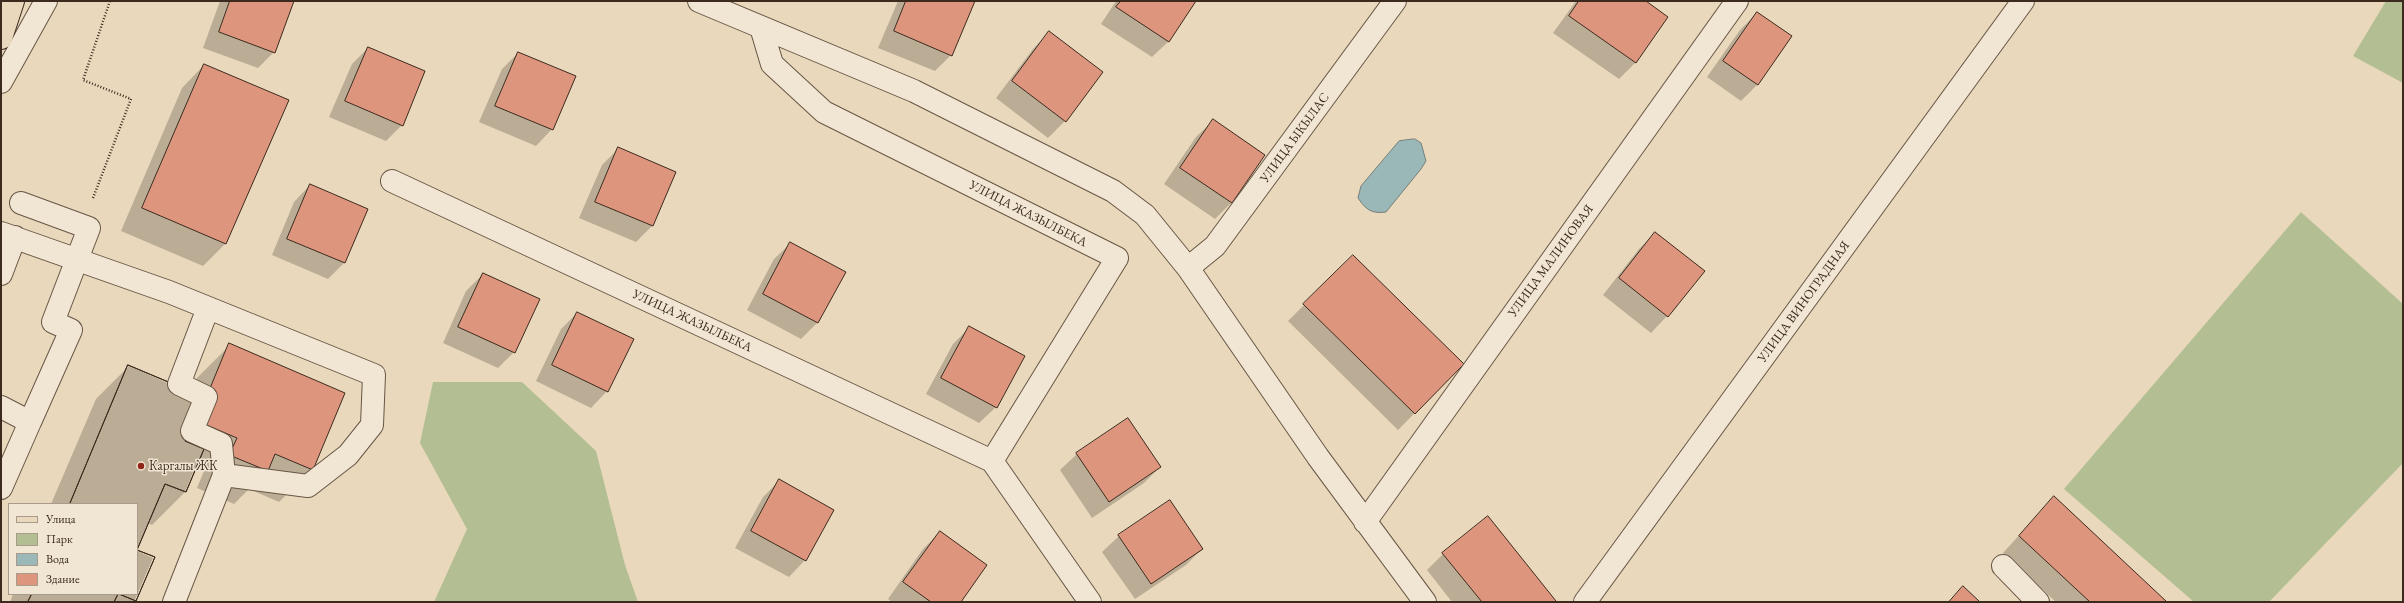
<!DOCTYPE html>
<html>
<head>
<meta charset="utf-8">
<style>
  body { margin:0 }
  #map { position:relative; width:2404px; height:603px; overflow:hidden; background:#e9d8bb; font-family:"EB Garamond",serif }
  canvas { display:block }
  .frame { position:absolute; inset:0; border:2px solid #3c2a1e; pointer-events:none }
  .legend { position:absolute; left:8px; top:503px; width:130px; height:92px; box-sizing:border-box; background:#f1e6d3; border:1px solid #a99b8b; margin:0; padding:5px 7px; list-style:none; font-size:12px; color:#3c2a1e }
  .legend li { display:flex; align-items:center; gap:8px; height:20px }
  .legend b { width:20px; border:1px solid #a99b8b }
</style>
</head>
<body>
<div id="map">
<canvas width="2404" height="603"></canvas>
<div class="frame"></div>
<ul class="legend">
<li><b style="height:5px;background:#e9d8bb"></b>Улица</li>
<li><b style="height:11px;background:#b3bf93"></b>Парк</li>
<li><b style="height:11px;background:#9ab8b8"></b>Вода</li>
<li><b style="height:11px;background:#de957d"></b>Здание</li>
</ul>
</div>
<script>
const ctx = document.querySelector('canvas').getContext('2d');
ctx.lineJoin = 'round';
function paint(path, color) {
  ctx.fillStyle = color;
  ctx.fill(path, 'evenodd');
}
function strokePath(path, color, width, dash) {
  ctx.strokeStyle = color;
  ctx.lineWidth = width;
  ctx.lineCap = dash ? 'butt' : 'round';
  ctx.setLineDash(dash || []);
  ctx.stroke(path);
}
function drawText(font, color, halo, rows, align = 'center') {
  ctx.font = font + ' "EB Garamond",serif';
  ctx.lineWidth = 3;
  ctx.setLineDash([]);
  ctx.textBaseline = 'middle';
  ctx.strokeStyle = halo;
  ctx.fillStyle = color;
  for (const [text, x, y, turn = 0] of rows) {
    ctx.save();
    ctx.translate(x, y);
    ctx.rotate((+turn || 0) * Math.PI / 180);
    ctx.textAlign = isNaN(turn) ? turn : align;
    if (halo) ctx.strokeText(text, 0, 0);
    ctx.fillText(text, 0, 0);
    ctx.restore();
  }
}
const green = new Path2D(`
  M2386,1H2403V83L2353,56Z
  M2301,212L2403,304V463L2269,602H2194L2064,489Z
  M433,382H522L596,451L625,565L638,602H434L467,529L420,443Z`);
const water = new Path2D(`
  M1415,139L1421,143L1426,161L1421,169L1386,212C1372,214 1366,210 1358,198L1361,186L1399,141Z`);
const shadow = new Path2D(`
  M220,1H293L274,52L258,68L203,48Z
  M898,1H971L951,55L935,71L878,48Z
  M1116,1H1195L1169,41L1152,57L1101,24Z
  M1576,1H1644L1667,17L1635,63L1619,79L1553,33Z
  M1757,13L1791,37L1757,85L1741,101L1707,77L1740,30Z
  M1049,33L1102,72L1065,121L1048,138L996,98L1033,49Z
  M368,48L402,125L386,141L329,117L352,64Z
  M518,53L552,129L536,146L479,122L502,69Z
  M204,65L287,101L225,244L203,266L121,231L182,88Z
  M1213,121L1264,155L1231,203L1215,219L1164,184L1196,137Z
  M618,149L652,226L636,242L579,218L602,165Z
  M310,185L344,263L328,279L272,255L294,202Z
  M1655,233L1667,316L1651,333L1603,295L1639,249Z
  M791,243L845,272L817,323L801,339L747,310L774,259Z
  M1353,256L1463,364L1398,430L1288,321Z
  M483,274L514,352L498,368L443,343L466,291Z
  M577,313L607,391L591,408L536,381L561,329Z
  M970,327L996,407L979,423L926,394L953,344Z
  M230,345L312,469L279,502L249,489L234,504L197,488L204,471L195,467L185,492L152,525L148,523L137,548V504H51L96,399L129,366L190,393L197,378Z
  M1128,420L1160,467L1144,483L1092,518L1060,470L1077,454Z
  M779,481L805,560L789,577L735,548L763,497Z
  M2054,497L2166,602H2056L2003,553Z
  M1170,502L1202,549L1186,565L1135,599L1102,552L1119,536Z
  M1488,518L1554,602H1452L1427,570L1443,554Z
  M940,532L960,602H892L888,599L923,549Z
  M137,551L153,558L134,602H10L13,594H137Z`);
const building = new Path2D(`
  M230,1H294L275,53L219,32Z
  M906,1H975L952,56L894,31Z
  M1121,1H1196L1169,42L1116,7Z
  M1579,1H1646L1668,17L1636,63L1569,16Z
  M1757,12L1792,36L1758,85L1723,61Z
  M1049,31L1103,72L1066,122L1012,81Z
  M368,47L425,71L403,126L345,101Z
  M518,52L576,76L553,130L495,106Z
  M204,64L289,100L226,244L142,208Z
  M1213,119L1265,155L1232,203L1180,168Z
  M618,147L676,172L653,226L595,202Z
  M310,184L368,209L345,263L287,239Z
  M1655,232L1705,271L1668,317L1619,278Z
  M790,242L846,272L818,323L763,294Z
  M1353,255L1464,364L1415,414L1303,304Z
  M483,273L540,299L515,353L458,327Z
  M577,312L634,339L608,392L552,365Z
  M969,326L1025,356L997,408L941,378Z
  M229,343L345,393L313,470L275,454L268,471L229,455L237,438L197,421Z
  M128,365L204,397L185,441L204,449L186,492L165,484L137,550L155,557L136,601L119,594H137V504H70Z
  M128,365L204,397L185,441L204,449L186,492L165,484L137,550L155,557L136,601L119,594H137V504H70Z
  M1128,418L1161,467L1109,502L1076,453Z
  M779,479L834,510L806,561L751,531Z
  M2054,496L2167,602H2090L2019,536Z
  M1170,500L1203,549L1151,584L1118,535Z
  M1488,516L1556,601L1555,602H1482L1442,553Z
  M940,531L987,565L961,602H931L903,582Z
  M1963,586L1980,602H1949Z
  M32,594H118L114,602H28Z
  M32,594H118L114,602H28Z`);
const path = new Path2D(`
  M93,198L131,99L83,80L110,1`);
const minor = new Path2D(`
  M699,1L914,91L1113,191L1145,215L1188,268L1318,457L1425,602
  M761,27L772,64L824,112L1117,258L992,461
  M1,82L46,1
  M392,181L992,461L1090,602
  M21,203L89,228L53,322L71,330L30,422
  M1,233L169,292L374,375L372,425L348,455L308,486L224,475L174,602
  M1188,268L1215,246L1395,1
  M1,274L15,237
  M208,308L179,384L206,397L192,431L221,444L224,475
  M1,407L30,422L1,488
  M1365,522L1737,1
  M2003,566L2038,602
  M1585,602L2023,1`);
const major = new Path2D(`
  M1,38L13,1`);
const markers = [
  [141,466,4,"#8f2418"]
];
const streetNames = [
  ["УЛИЦА ЫКЫЛАС",1295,138,-54],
  ["УЛИЦА ЖАЗЫЛБЕКА",1028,214,27],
  ["УЛИЦА МАЛИНОВАЯ",1551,261,-54],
  ["УЛИЦА ВИНОГРАДНАЯ",1804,302,-54],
  ["УЛИЦА ЖАЗЫЛБЕКА",692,321,25]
];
const poiNames = [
  ["Каргалы ЖК",149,466]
];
paint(green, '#b3bf93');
paint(water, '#9ab8b8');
strokePath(water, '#747f7a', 1);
paint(shadow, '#0003');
paint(building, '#de957d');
strokePath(building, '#3c2a1e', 1);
strokePath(minor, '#675645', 24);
strokePath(major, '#3c2a1e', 24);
strokePath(path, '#3c2a1e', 2.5, [1, 2]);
strokePath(minor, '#f1e6d3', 22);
strokePath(major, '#e9d8bb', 22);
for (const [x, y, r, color] of markers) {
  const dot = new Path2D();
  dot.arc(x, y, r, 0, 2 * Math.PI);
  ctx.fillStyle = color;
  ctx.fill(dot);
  strokePath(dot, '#f1e6d3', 1.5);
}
drawText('13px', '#3c2a1e', '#f1e6d3', streetNames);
drawText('13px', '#3c2a1e', '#f1e6d3', poiNames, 'left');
</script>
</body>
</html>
